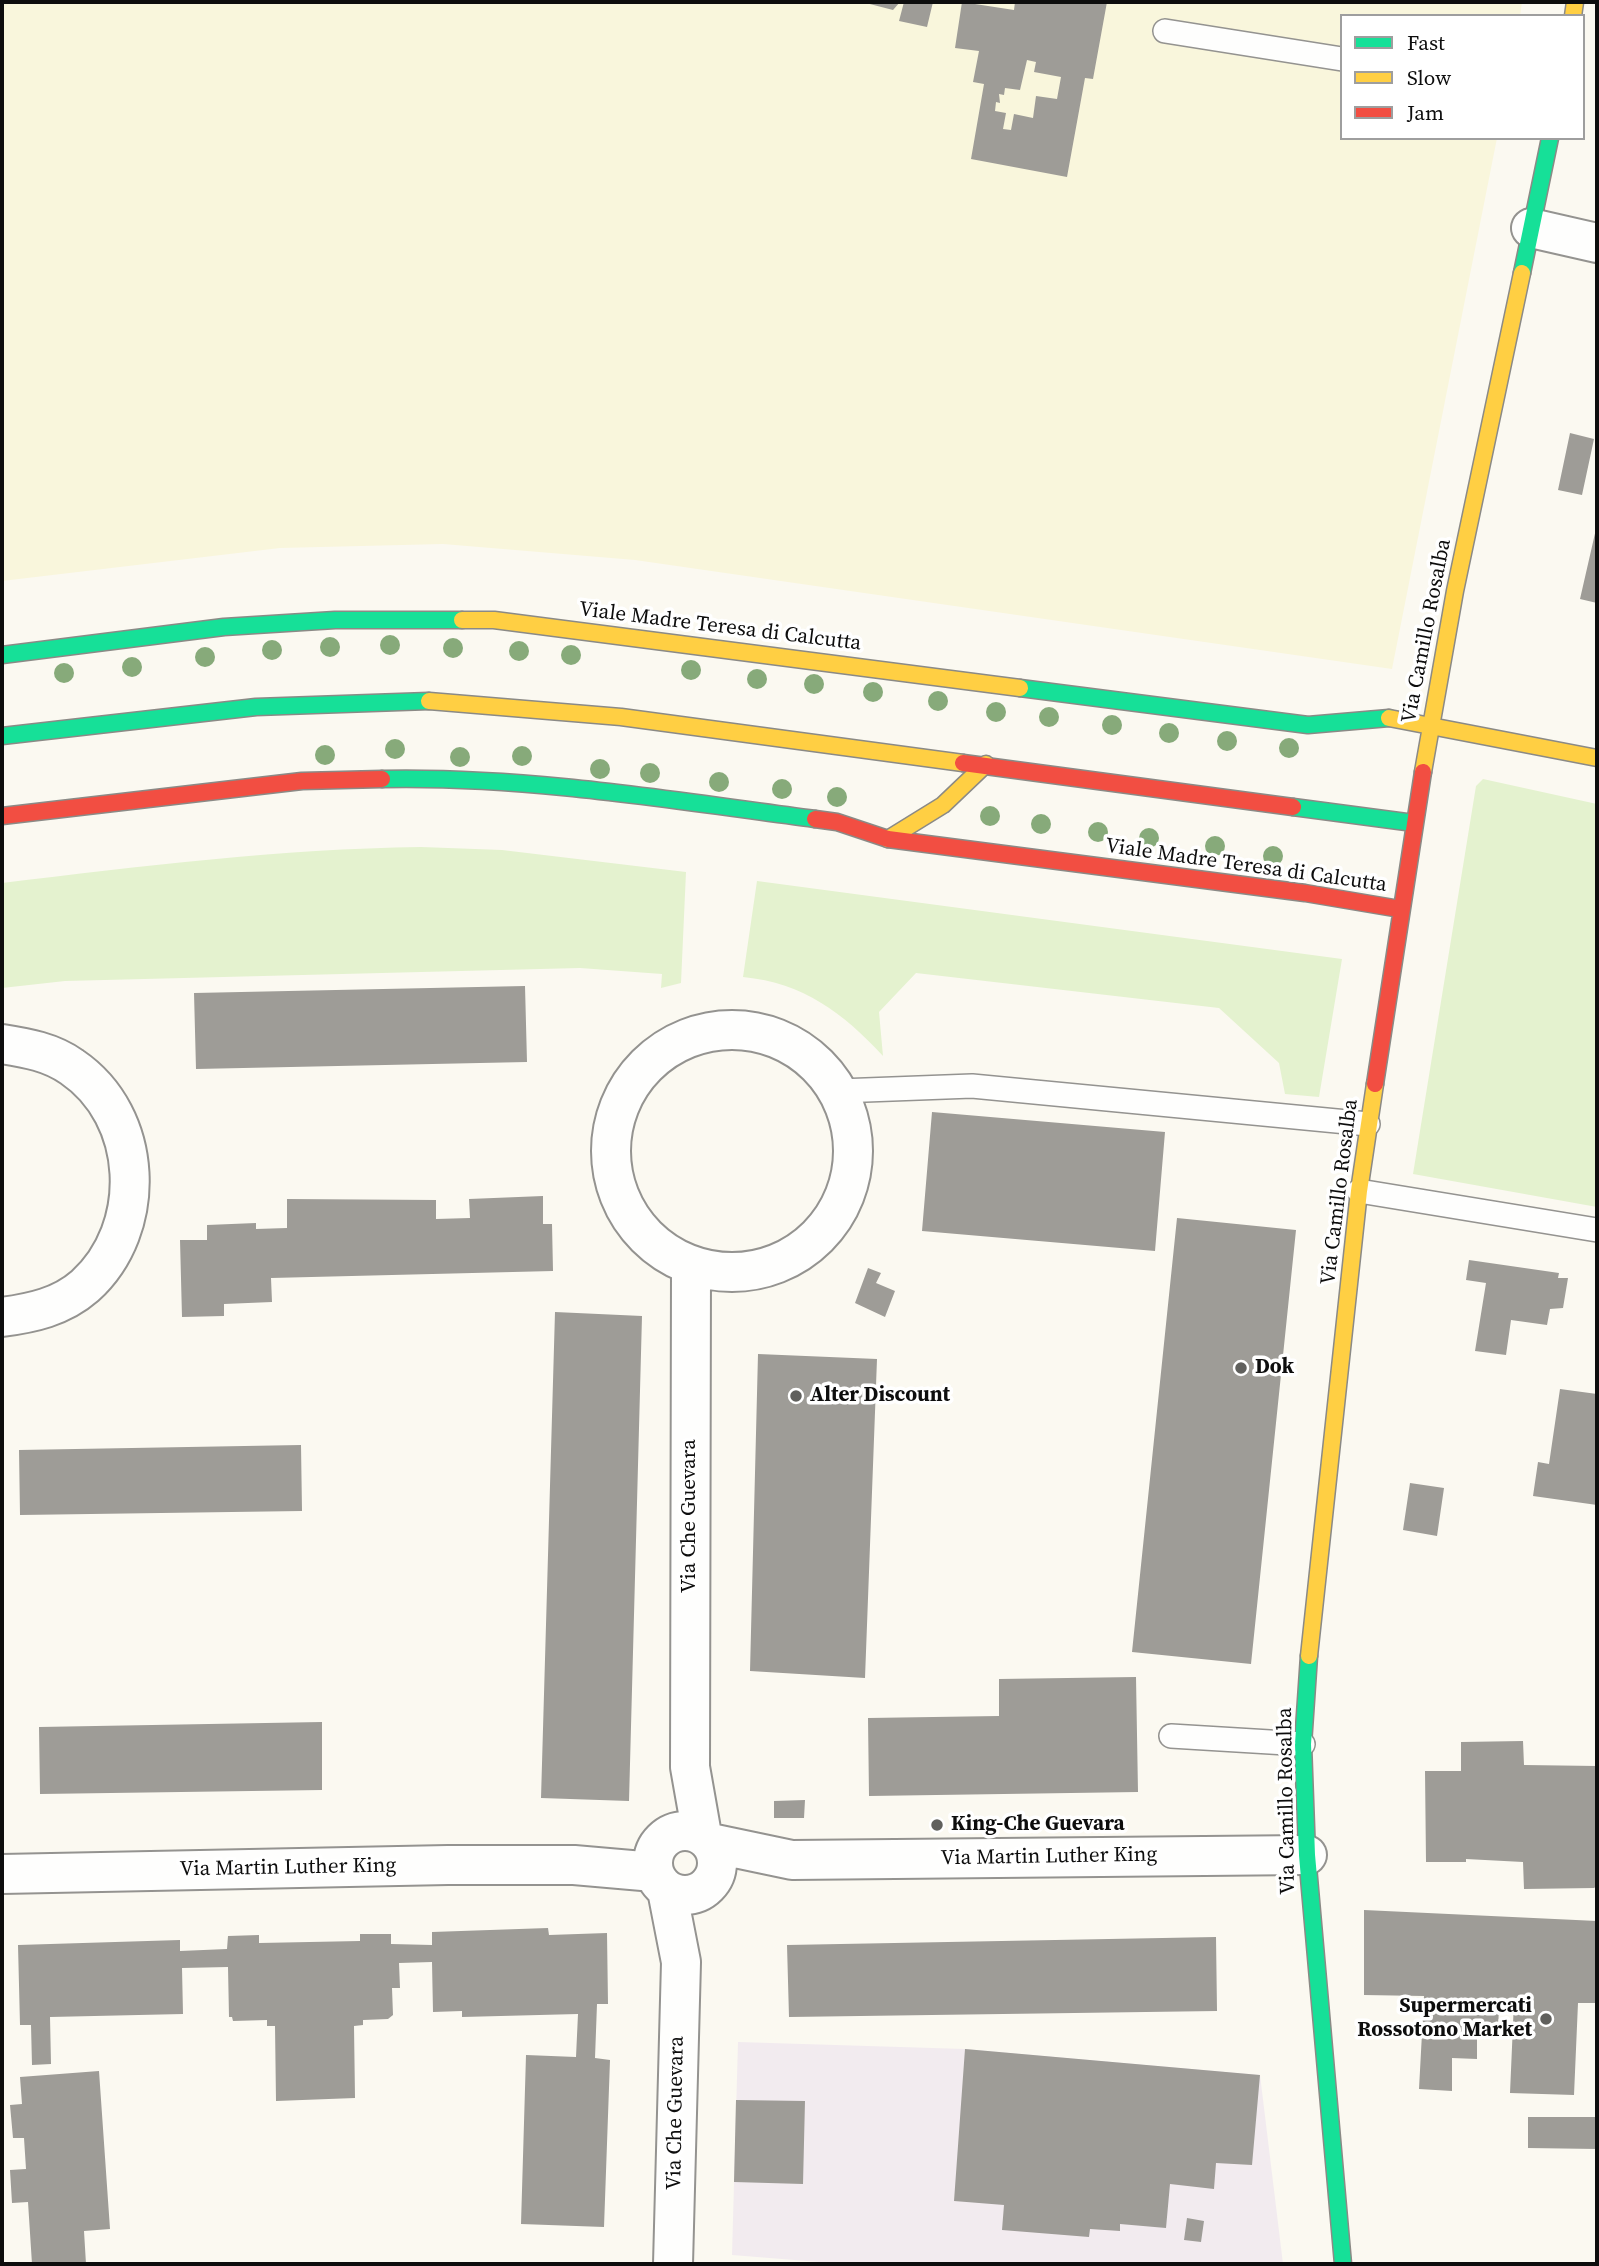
<!DOCTYPE html>
<html>
<head>
<meta charset="utf-8">
<style>
  body { margin:0 }
  #map { position:relative; width:1599px; height:2266px; overflow:hidden; background:#fbf9f1; font-family:"Source Serif 4",serif }
  canvas { display:block }
  .frame { position:absolute; inset:0; border:4px solid #0d0d0d; pointer-events:none }
  .legend { position:absolute; left:1340px; top:14px; width:245px; height:126px; box-sizing:border-box; background:#fff; border:2px solid #9e9e9e; margin:0; padding:9px 12px; list-style:none; font-size:21px; color:#0d0d0d }
  .legend li { display:flex; align-items:center; gap:14px; height:35px }
  .legend b { width:35px; border:2px solid #9e9e9e }
</style>
</head>
<body>
<div id="map">
<canvas width="1599" height="2266"></canvas>
<div class="frame"></div>
<ul class="legend">
<li><b style="height:9px;background:#16e098"></b>Fast</li>
<li><b style="height:9px;background:#ffcf43"></b>Slow</li>
<li><b style="height:9px;background:#f24e42"></b>Jam</li>
</ul>
</div>
<script>
const ctx = document.querySelector('canvas').getContext('2d');
ctx.lineJoin = 'round';
function paint(path, color) {
  ctx.fillStyle = color;
  ctx.fill(path, 'evenodd');
}
function strokePath(path, color, width, dash) {
  ctx.strokeStyle = color;
  ctx.lineWidth = width;
  ctx.lineCap = dash ? 'butt' : 'round';
  ctx.setLineDash(dash || []);
  ctx.stroke(path);
}
function drawText(font, color, halo, rows, align = 'center') {
  ctx.font = font + ' "Source Serif 4",serif';
  ctx.lineWidth = 7;
  ctx.setLineDash([]);
  ctx.textBaseline = 'middle';
  ctx.strokeStyle = halo;
  ctx.fillStyle = color;
  for (const [text, x, y, turn = 0] of rows) {
    ctx.save();
    ctx.translate(x, y);
    ctx.rotate((+turn || 0) * Math.PI / 180);
    ctx.textAlign = isNaN(turn) ? turn : align;
    if (halo) ctx.strokeText(text, 0, 0);
    ctx.fillText(text, 0, 0);
    ctx.restore();
  }
}
const industrial = new Path2D(`
  M738,2042L965,2049L1260,2075L1283,2264H844L732,2255Z`);
const farmland = new Path2D(`
  M2,2H1522L1520,16H1342V138H1497L1392,669L635,560L443,544L280,548L2,581Z`);
const green = new Path2D(`
  M1483,779L1597,804V1207L1413,1174L1476,786Z
  M421,847L502,850L686,872L681,983L661,988L662,974L580,968L65,981L2,988V883C142,866 280,849 421,847Z
  M757,881L1342,959L1319,1097L1285,1094L1279,1063L1219,1008L916,973L879,1012L883,1056C843,1013 804,983 743,977Z`);
const building = new Path2D(`
  M862,2H900L893,10Z
  M904,2H933L927,27L899,21Z
  M962,2L1014,10L1015,2H1107L1093,79L1085,78L1067,177L971,159L984,84L973,82L979,51L955,48ZM1027,60L1036,62L1034,72L1061,77L1057,99L1036,96L1033,118L1014,114L1011,130L1003,129L1006,113L995,111L996,102L1000,103L999,94L1004,95L1005,88L1020,90Z
  M1570,433L1594,439L1582,495L1558,490Z
  M1596,529H1597V603L1580,599Z
  M525,986L527,1062L196,1069L194,993Z
  M932,1112L1165,1132L1155,1251L922,1231Z
  M543,1196V1224H552L553,1271L271,1278L272,1302L224,1304V1316L182,1317L180,1240H207V1225L256,1223V1229L287,1228V1199L436,1200V1219L470,1218L469,1199Z
  M1177,1218L1296,1230L1251,1664L1132,1652Z
  M1469,1260L1559,1273L1558,1278H1568L1563,1308L1550,1309L1547,1325L1511,1320L1506,1355L1475,1351L1486,1283L1466,1280Z
  M868,1268L881,1273L876,1283L895,1291L885,1317L855,1303Z
  M555,1312L642,1316L629,1801L541,1798Z
  M758,1354L877,1359L865,1678L750,1671Z
  M1560,1389L1597,1394V1505L1533,1496L1538,1462L1549,1464Z
  M301,1445L302,1511L20,1515L19,1450Z
  M1410,1483L1444,1488L1437,1536L1403,1530Z
  M1136,1677L1138,1792L869,1796L868,1718L999,1716V1679Z
  M322,1722V1790L40,1794L39,1727Z
  M1523,1741L1524,1765L1597,1766V1886L1594,1888L1524,1889L1523,1862L1466,1859V1862H1426L1425,1771H1461V1742Z
  M805,1800L804,1818H774V1801Z
  M1364,1910L1597,1921V2003H1578L1574,2095L1510,2093L1514,2001L1499,2000L1498,2038L1477,2036V2059L1452,2058V2091L1419,2089L1424,1996L1364,1995Z
  M548,1928L549,1935L607,1933L608,2004H597L595,2058L610,2060L604,2227L521,2224L526,2055L576,2057L578,2014L462,2017V2011L433,2012L432,1962L399,1963L400,1988H392L393,2015L388,2019L363,2020V2025L354,2026L355,2098L276,2101L275,2026H267V2020L233,2021L232,2017H229L228,1967L182,1968L183,2014L50,2017L51,2064L32,2065L31,2025H20L18,1945L180,1940V1951L227,1949L228,1936L259,1935V1943L360,1941V1934H391V1944L432,1945V1932Z
  M1216,1937L1217,2011L789,2017L787,1945Z
  M965,2049L1260,2075L1252,2165L1216,2163L1214,2189L1170,2184L1166,2228L1120,2224V2231L1090,2229L1089,2237L1002,2230L1004,2205L954,2201Z
  M99,2071L110,2229L84,2231L86,2264H32L28,2202L12,2203L10,2170L26,2169L24,2138H13L10,2105L22,2104L20,2077Z
  M736,2100L805,2101L803,2184L734,2182Z
  M1528,2117H1597V2149L1528,2148Z
  M1187,2218L1204,2221L1201,2242L1184,2240Z`);
const lane = new Path2D(`
  M1165,31L1342,59
  M839,1091L972,1086L1368,1124
  M1359,1191L1597,1230
  M1171,1736L1303,1744`);
const street = new Path2D(`
  M1531,228L1597,243
  M611 1151a121 121 0 1 1 242 0a121 121 0 1 1-242 0Z
  M2,1044C27,1048 51,1052 72,1067C144,1116 149,1228 85,1286C61,1307 32,1313 2,1317
  M691,1266L690,1767L702,1835
  M653 1863a32 32 0 1 1 64 0a32 32 0 1 1-64 0Z
  M711,1843L792,1860L1307,1855
  M2,1874L448,1865H574L654,1872
  M667,1890L681,1962L673,2264`);
const fast = new Path2D(`
  M1522,273L1550,138
  M2,655L224,627L335,620H462
  M1020,688L1308,725L1389,718
  M2,736L256,707L429,701
  M382,779C527,776 671,800 815,819
  M1293,807L1414,823
  M1309,1656L1303,1744L1307,1855L1343,2264`);
const slow = new Path2D(`
  M1573,16L1575,2
  M462,620H494L1020,688
  M429,701L621,717L963,763
  M1389,718L1597,758
  M1423,772L1455,591L1522,273
  M888,839L943,805L986,764
  M1309,1656L1359,1191L1375,1084`);
const jam = new Path2D(`
  M963,763L1293,807
  M2,816L302,781L382,779
  M815,819L837,822L888,839L1305,893L1400,909
  M1375,1084L1423,772`);
const trees = [
  [390,645],
  [330,647],
  [453,648],
  [272,650],
  [519,651],
  [571,655],
  [205,657],
  [132,667],
  [691,670],
  [64,673],
  [757,679],
  [814,684],
  [873,692],
  [938,701],
  [996,712],
  [1049,717],
  [1112,725],
  [1169,733],
  [1227,741],
  [1289,748],
  [395,749],
  [325,755],
  [522,756],
  [460,757],
  [600,769],
  [650,773],
  [719,782],
  [782,789],
  [837,797],
  [990,816],
  [1041,824],
  [1098,832],
  [1149,838],
  [1215,846],
  [1273,856]
];
const markers = [
  [1241,1368,7,"#60605d"],
  [796,1396,7,"#60605d"],
  [937,1825,7,"#60605d"],
  [1546,2019,7,"#60605d"]
];
const streetNames = [
  ["Viale Madre Teresa di Calcutta",720,627,7],
  ["Via Camillo Rosalba",1427,631,-79],
  ["Viale Madre Teresa di Calcutta",1246,866,8],
  ["Via Camillo Rosalba",1340,1192,-83],
  ["Via Che Guevara",690,1516,-90],
  ["Via Camillo Rosalba",1287,1801,-91],
  ["Via Martin Luther King",1049,1857,-1],
  ["Via Martin Luther King",288,1868,-1],
  ["Via Che Guevara",676,2113,-89]
];
const poiNames = [
  ["Dok",1255,1368],
  ["Alter Discount",810,1396],
  ["King-Che Guevara",951,1825],
  ["Supermercati",1532,2007,"right"],
  ["Rossotono Market",1532,2031,"right"]
];
paint(industrial, '#f2ebef');
paint(farmland, '#f9f6dc');
paint(green, '#e4f2cf');
paint(building, '#9e9c97');
strokePath(lane, '#949390', 26);
strokePath(street, '#949390', 42);
strokePath(fast, '#8b8a86', 19);
strokePath(slow, '#8b8a86', 19);
strokePath(jam, '#8b8a86', 19);
strokePath(lane, '#fefefd', 23);
strokePath(street, '#fefefd', 38);
strokePath(fast, '#16e098', 16);
strokePath(slow, '#ffcf43', 16);
strokePath(jam, '#f24e42', 16);
ctx.fillStyle = '#87aa7a';
for (const [x, y] of trees) {
  ctx.beginPath();
  ctx.arc(x, y, 10, 0, 2 * Math.PI);
  ctx.fill();
}
for (const [x, y, r, color] of markers) {
  const dot = new Path2D();
  dot.arc(x, y, r, 0, 2 * Math.PI);
  ctx.fillStyle = color;
  ctx.fill(dot);
  strokePath(dot, '#fff', 2.5);
}
drawText('21px', '#0d0d0d', '#fff', streetNames);
drawText('bold 21px', '#0d0d0d', '#fff', poiNames, 'left');
</script>
</body>
</html>
